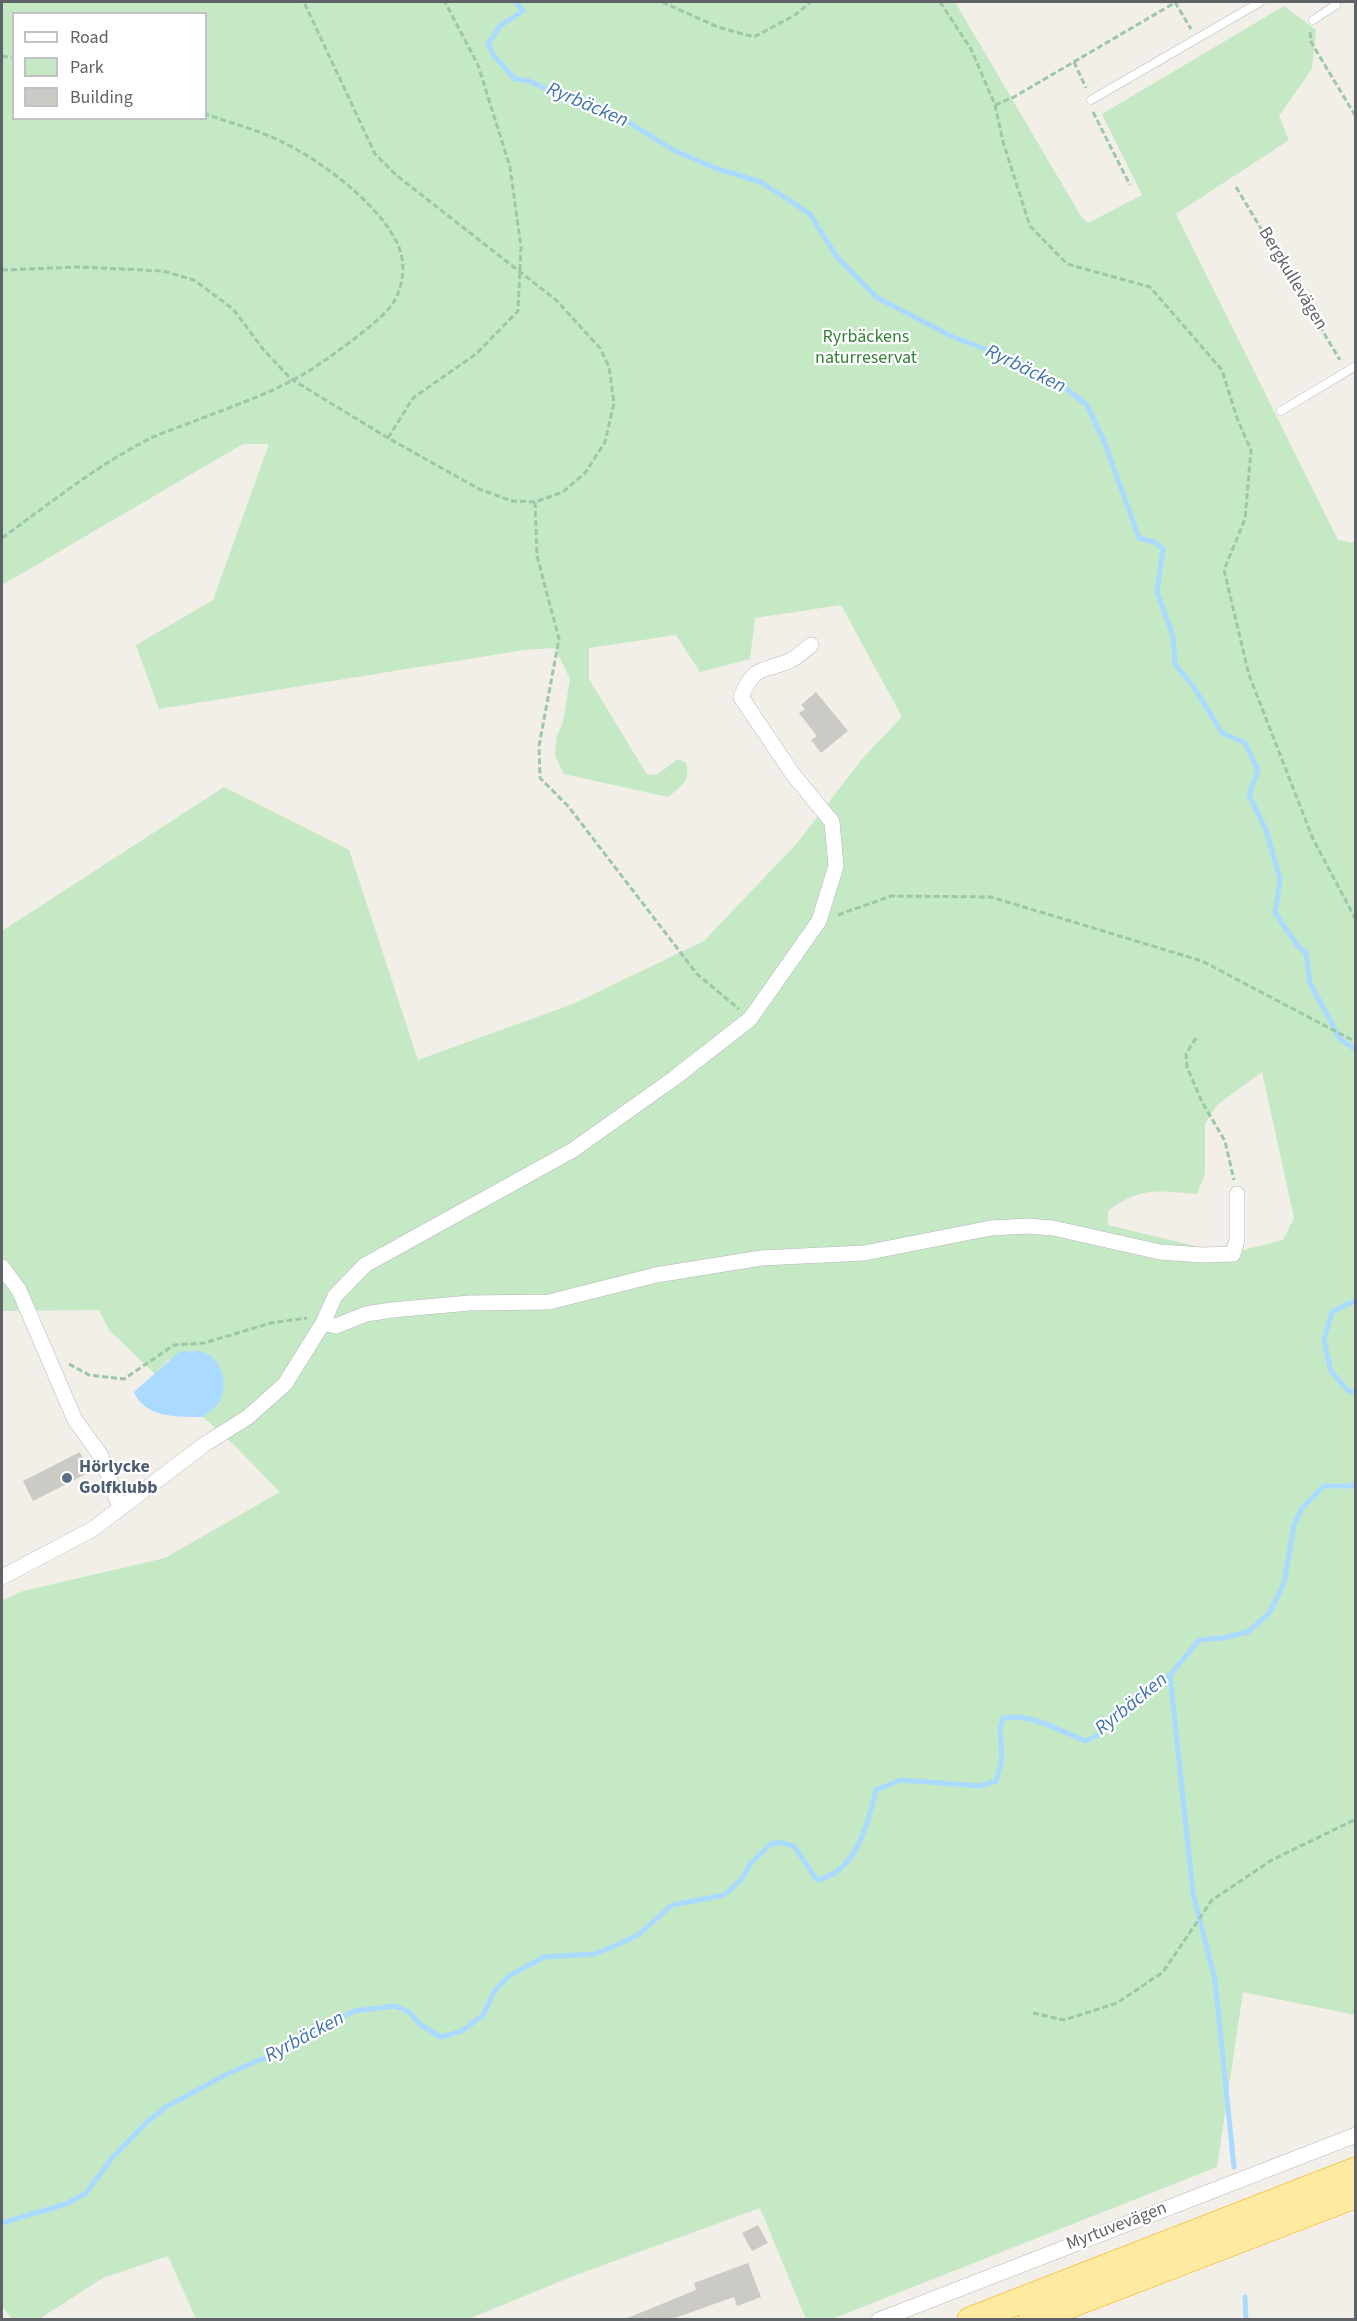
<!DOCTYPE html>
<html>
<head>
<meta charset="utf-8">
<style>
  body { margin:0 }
  #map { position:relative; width:1357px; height:2321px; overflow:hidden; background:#f1efe8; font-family:"Source Sans 3",sans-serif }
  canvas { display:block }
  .frame { position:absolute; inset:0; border:3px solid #5f6368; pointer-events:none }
  .legend { position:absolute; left:12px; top:12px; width:195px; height:108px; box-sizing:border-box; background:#fff; border:2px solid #bfc1c3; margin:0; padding:8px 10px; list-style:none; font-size:18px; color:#5f6368 }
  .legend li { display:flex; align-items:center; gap:12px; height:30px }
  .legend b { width:30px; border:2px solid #bfc1c3 }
</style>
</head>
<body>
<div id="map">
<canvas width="1357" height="2321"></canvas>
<div class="frame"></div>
<ul class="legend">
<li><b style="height:8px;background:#fff"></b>Road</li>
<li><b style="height:16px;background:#c5e8c5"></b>Park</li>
<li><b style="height:16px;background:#cccac5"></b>Building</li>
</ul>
</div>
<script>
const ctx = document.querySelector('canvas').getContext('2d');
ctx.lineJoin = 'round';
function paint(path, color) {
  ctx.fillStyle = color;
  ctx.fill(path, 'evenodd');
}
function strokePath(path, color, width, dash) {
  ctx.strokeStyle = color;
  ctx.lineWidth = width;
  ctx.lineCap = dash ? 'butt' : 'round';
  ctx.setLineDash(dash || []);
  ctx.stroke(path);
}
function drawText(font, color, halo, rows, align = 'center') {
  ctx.font = font + ' "Source Sans 3",sans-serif';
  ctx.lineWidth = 4.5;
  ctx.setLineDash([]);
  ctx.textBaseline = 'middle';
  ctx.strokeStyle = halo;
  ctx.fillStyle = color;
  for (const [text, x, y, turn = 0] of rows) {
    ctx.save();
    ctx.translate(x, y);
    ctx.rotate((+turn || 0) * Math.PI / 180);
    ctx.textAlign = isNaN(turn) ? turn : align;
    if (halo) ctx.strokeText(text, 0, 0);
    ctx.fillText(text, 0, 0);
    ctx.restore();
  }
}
const green = new Path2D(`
  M2,2H955L1082,218L1088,223L1142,195L1102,114L1284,6L1316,30L1312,69L1279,116L1289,140L1176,214L1338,540L1355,543V2015L1243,1992L1217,2167L832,2319H806L760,2208L576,2275L468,2319H196L168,2256L103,2278L39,2319H12L2,2306V1601L23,1591L165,1558L280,1492L232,1443L203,1417L220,1403L169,1359L155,1374L109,1330L99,1310L2,1311V931L224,787L349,850L418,1060L573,1004L704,941L798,842L862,759L902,717L841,605L755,618L750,659L700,672L676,635L589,648V679L646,773L648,775L658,774L678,759L686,763C691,781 682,786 668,797L564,774L555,755L557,735L563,722L570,679L555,648L524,650L159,709L136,645L213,600L269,444H243L2,585ZM14,14H206V118H14ZM1262,1072L1294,1218L1283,1240L1228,1254L1108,1225V1211C1140,1186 1159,1191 1197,1194L1205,1174V1124L1217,1105Z`);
const water = new Path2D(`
  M179,1352C186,1352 196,1350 203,1352C221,1357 229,1385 220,1401C217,1407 209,1412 203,1417C179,1417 144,1418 134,1392Z`);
const stream = new Path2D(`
  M516,2L523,11L500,26L488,44L494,56L515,79L529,81L570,100L582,108L624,119L673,150L715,168L761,182L810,214L837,257L876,297L953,337L1012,359L1059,383L1087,405L1104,441L1139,538L1154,542L1163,549L1157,592L1173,636L1175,664L1195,689L1222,733L1245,743L1258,770L1249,795L1266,830L1280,879L1275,913L1298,946L1306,953L1310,983L1340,1039L1356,1050
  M1356,1300L1332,1312L1324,1340L1331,1371L1348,1391L1356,1392
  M1170,1675L1193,1893L1215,1980L1234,2167
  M2,2223L66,2204L86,2193L112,2158L148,2121L166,2107L223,2076L259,2060L272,2057L322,2030L339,2018L355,2011L395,2006L409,2012L421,2025L441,2037L462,2031L483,2015L495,1990L509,1976L544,1957L595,1954L619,1944L638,1935L672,1905L724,1895L741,1880L751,1863L772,1843H783L794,1846L817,1880C857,1872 868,1823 876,1790L901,1780L980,1786L996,1781L1002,1759L1000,1729L1003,1718C1030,1713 1061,1731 1085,1741L1103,1733L1144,1695L1170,1675L1199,1640L1223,1638L1248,1632L1270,1612L1284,1583L1294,1525L1302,1508L1324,1486H1350L1356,1484
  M1245,2297L1246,2320`);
const building = new Path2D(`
  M816,692L848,731L821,753L811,740L817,736L799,713L805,709L801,705Z
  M80,1452L90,1472L33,1501L23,1481Z
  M758,2225L768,2243L752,2251L742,2233Z
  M748,2263L761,2297L737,2306L734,2297L672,2319H625L696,2290L694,2283Z`);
const path = new Path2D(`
  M662,2L718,27L754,37L795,15L811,2
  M940,2L971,49L995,105L1003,142L1030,226L1067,264L1150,287L1222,370L1237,418L1251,450L1245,519L1224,570L1249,675L1313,839L1356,920
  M1175,2L1191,29
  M1310,32L1311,42L1356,117
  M2,56L14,58
  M1074,62L1086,88
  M995,105L1014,97L1176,2
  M1093,112L1130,185
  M1236,187L1340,360
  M2,270L80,267L163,271L194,280L233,309L263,349L291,379L388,438L479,489L512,501L535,502L563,492L585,473L605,442L614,403L609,367L600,348L556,300L396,175L375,154L304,2
  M388,438L413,398L476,354L518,311L521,247L510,167L478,65L445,2
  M535,502L537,556L559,639L539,746L540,778L568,806L697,974L739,1009
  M2,538C49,504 96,466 149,439C161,433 174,429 187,424C230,407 277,392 315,367C333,355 387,317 395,300C405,280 406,258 395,239C375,201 318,158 278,140C255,129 230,123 206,114
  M838,915L891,896L991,897L1202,961L1356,1042
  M1196,1038L1186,1054L1187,1067L1202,1102L1225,1141L1234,1180
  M69,1364L89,1375L124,1379L174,1345L204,1343L271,1323L307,1318
  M1033,2013L1064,2020L1117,2003L1163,1972L1212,1900L1272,1860L1356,1819`);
const service = new Path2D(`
  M1313,20L1336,5L1334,2
  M1091,100L1260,2
  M1281,411L1356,366`);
const minor = new Path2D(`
  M2,1267L19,1290L75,1420L101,1456L120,1508
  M323,1323L336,1326L366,1314L392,1310L470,1303L549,1302L656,1275L761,1258L864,1253L991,1228L1027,1226L1053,1228L1160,1252L1203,1255L1233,1254L1237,1240V1194
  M2,1577L93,1529L205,1444L248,1417L285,1384L323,1323L335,1296L365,1265L573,1150L673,1079L750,1019L819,921L836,866L832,822L792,773L741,697C754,666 760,672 787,662C796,659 804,651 811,645
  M879,2320L1356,2135`);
const trunk = new Path2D(`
  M970,2320L1356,2170
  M1031,2320L1356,2195`);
const markers = [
  [67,1478,6,"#5c6f8a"]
];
const streetNames = [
  ["Bergkullevägen",1292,279,59],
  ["Myrtuvevägen",1117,2227,-21]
];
const parkNames = [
  ["Ryrbäckens",866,338],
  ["naturreservat",866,359]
];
const serviceNames = [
  ["Hörlycke",79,1468],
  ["Golfklubb",79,1489]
];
const waterNames = [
  ["Ryrbäcken",587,106,23],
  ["Ryrbäcken",1025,370,26],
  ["Ryrbäcken",1132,1705,-39],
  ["Ryrbäcken",305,2038,-28]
];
paint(green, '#c5e8c5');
paint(water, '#aadaff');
strokePath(stream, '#aadaff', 5);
paint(building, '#cccac5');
strokePath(service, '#b5b8bc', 9);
strokePath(minor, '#b5b8bc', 16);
strokePath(trunk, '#f9ab00', 27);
strokePath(path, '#9cc7a9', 3, [6, 3]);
strokePath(service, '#fff', 8);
strokePath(minor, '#fff', 15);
strokePath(trunk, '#feeaa1', 26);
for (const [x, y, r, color] of markers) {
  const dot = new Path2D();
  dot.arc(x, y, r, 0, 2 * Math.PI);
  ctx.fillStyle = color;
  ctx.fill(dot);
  strokePath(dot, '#fff', 2);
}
drawText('18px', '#5f6368', '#fff', streetNames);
drawText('18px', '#348238', '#fff', parkNames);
drawText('bold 18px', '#4e5e75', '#fff', serviceNames, 'left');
drawText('italic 20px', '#4174aa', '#fff', waterNames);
</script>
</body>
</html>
